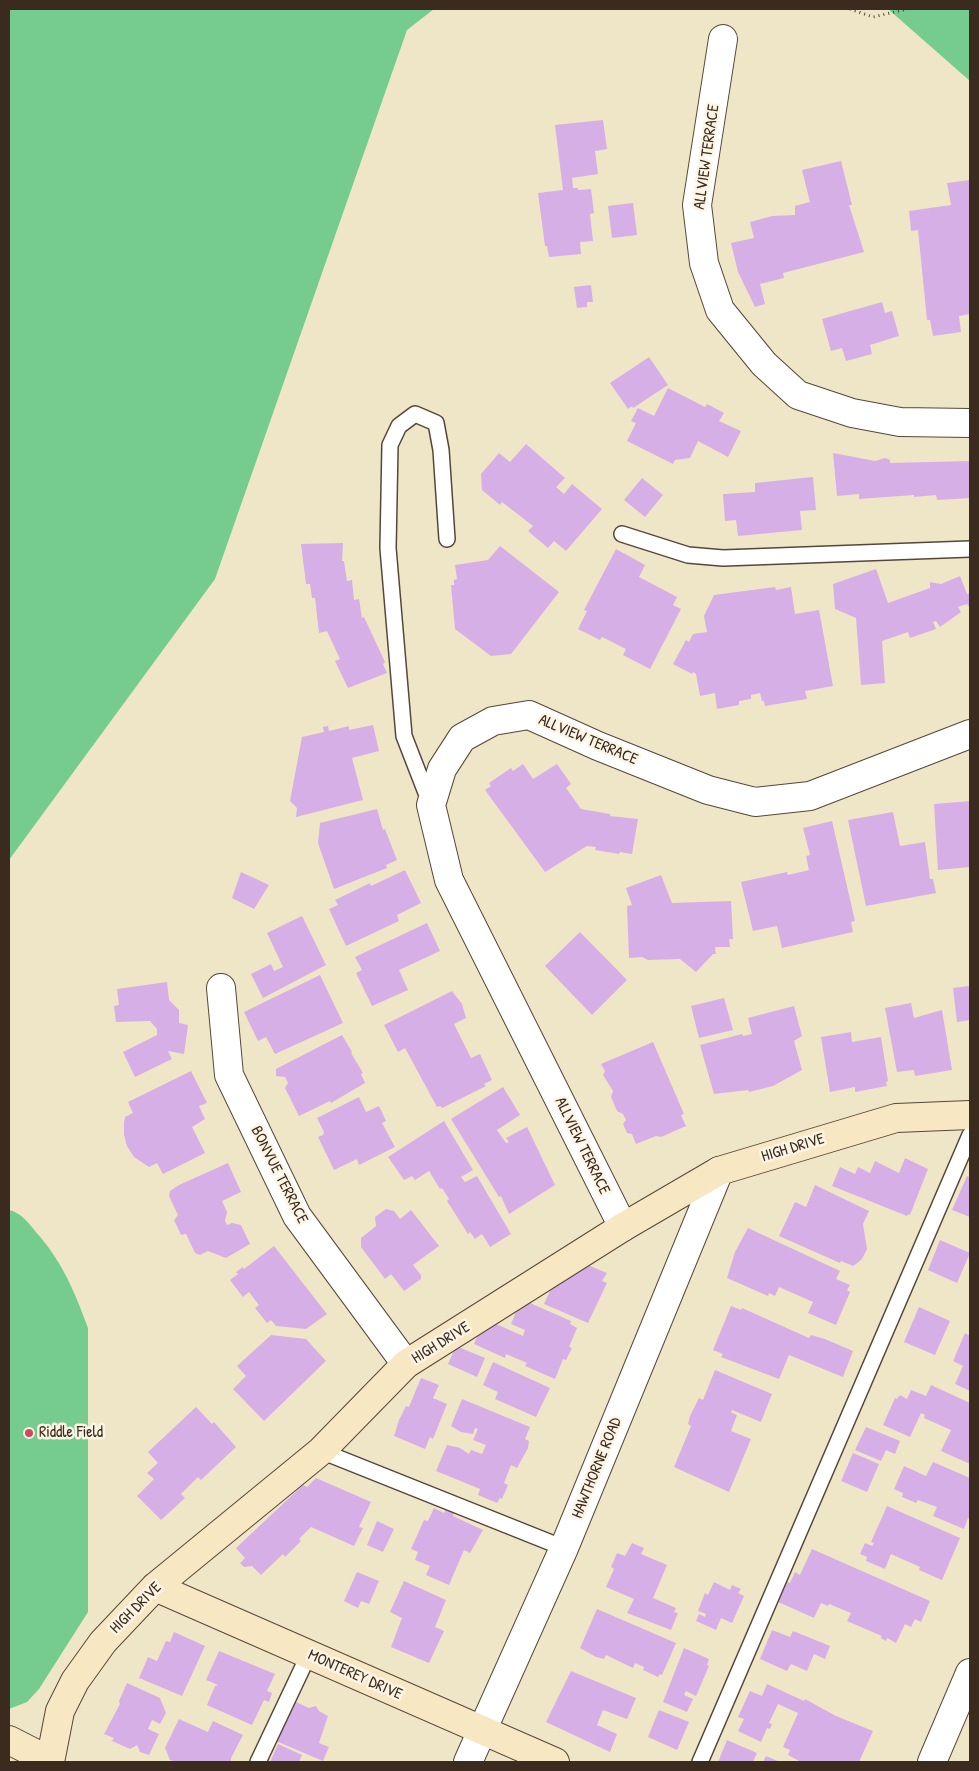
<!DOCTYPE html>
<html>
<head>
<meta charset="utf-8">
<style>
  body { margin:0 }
  #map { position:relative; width:979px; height:1771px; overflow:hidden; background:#efe6c8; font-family:"Patrick Hand",sans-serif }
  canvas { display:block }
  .frame { position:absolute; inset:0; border:10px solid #3b2a1e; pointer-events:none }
</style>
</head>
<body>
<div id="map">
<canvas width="979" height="1771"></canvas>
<div class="frame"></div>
</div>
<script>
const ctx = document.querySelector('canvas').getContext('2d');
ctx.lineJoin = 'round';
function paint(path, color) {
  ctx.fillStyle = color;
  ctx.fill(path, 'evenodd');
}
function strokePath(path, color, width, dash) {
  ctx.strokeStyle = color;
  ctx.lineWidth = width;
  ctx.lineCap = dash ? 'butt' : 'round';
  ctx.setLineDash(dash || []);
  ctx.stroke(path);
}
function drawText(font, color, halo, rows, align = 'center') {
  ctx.font = font + ' "Patrick Hand",sans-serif';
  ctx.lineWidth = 5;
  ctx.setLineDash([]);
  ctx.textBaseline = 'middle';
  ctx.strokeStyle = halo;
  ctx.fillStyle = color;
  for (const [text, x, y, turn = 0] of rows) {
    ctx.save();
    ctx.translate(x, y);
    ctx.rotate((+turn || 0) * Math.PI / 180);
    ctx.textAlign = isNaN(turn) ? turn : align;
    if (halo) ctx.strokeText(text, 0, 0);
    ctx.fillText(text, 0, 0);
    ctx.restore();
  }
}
const green = new Path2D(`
  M9,9H434L407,30L215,579L9,860Z
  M888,9H970V81Z
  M9,1210C21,1213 27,1221 35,1231C62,1261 74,1290 88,1328V1612L39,1689L27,1702L9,1709Z`);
const building = new Path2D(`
  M603,120L607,149L595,151L598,174L572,178L573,188H578V190L591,189L594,213L590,214L593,241L580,242L581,254L549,257L547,246H545L538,193L563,190L555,125Z
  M841,161L852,205H849L864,252L783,273L784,278L760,284L765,304L755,307L738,272L731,243L754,238L750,222L772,216L795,215V206L810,202L802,170Z
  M970,180V314L959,316L961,332L933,336L930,320H927L918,230L911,231L909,211L951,205L947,183Z
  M633,203L637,235L612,238L608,206Z
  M591,285L593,302H587V307L577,308L574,287Z
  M882,302L885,313L892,311L899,336L870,345L872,354L846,361L842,348L831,351L822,319Z
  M649,357L668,385L633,408L632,406L628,409L610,383Z
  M668,388L705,407L707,404L724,413L719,421L741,431L728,457L698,441L690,458L675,460L673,464L627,441L636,423L631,421L638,408L654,416Z
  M526,444L565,478L556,487L564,494L572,484L602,509L566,551L554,541L548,548L528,531L533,526L502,502L500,505L482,490L481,474L499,453L510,462Z
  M833,453L875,461L885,458L890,460V463L970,461V498L937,500L936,495L914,497V495L859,499V494L837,496Z
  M813,477L816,510L800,511L802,530L738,536L736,520L725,521L723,494L755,492V483Z
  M642,478L663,495L645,517L624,500Z
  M343,543L342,561H344L347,581L352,580L354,600L359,599L362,618L364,617L385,662L383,664L387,673L348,688L335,661L340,659L327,631L319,633L315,598H312L310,584H306L301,544Z
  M500,546L559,592L511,654L491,656L455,629L451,585H454V580L457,579L455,565L488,560Z
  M616,549L645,565L639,577L677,597L673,605L681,609L650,669L623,655L626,649L602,637L600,640L578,629L587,611L584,610Z
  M876,569L888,603L930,588V582L941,584L960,576L967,594L970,593V608L967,604L958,607L961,612L940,627L936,621L933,622L936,629L910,638L908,632L882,641L885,683L861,685L856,618L835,609L833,584Z
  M775,587L776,590L791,587L795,614L819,610L833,686L805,691L807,699L765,706L764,701H762L760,693L751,695V699L739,701V705L717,709L715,693L700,696L696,674L693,672L692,674L673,664L686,640L689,642L693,634L707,632L704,616L714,595Z
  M373,725L379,751L352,758L363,800L296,817L297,808L290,801L302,737L324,732L323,727L328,726L329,731L349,726V730Z
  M523,764L533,779L557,764L571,784L566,788L581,809L610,814V816L638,819L632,854L620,852L619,854L595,850L596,847L587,846L545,872L485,790L491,786L489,783L511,768L513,771Z
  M970,801V867L938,870L934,804Z
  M377,809L383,830L385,829L397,860L386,865L387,868L334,889L318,843L320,823Z
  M893,812L900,846L925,842L930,879H933L936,893L866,906L848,820Z
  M832,821L855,921L851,922L853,932L782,948L777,926L753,931L741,882L787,872L788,875L809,870L806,856L810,855L803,828Z
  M405,870L421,903L397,915L399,921L346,946L329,909L338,905L335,900L370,883L371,886Z
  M241,872L269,885L254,909L232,898Z
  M661,875L672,903L731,901L733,939H729L730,947H715L716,954H713L696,972L680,959L648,960L642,957L629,958L627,906L632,905L626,888Z
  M302,916L326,965L263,998L251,974L271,964L274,971L283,967L267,933Z
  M427,923L440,951L399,970L408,990L372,1006L356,973L362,970L355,957Z
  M580,932L627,980L592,1015L545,966Z
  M320,975L343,1023L275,1054L266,1037L258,1041L244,1012Z
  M167,982L169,1000L179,1010V1023L188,1025L184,1054L168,1051L172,1059L135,1077L123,1052L157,1035V1029L150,1021L116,1022L114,1006L119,1005L117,989Z
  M970,986V1020L957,1022L953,988Z
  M452,991L462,1004L466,1018L454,1024L471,1058L480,1054L492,1080L484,1084L486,1086L442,1108L440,1106L437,1107L405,1048L398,1052L384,1025Z
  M724,998L733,1030L699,1038L691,1006Z
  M911,1003L914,1018L942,1010L952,1070L915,1076L914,1070L897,1072L885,1008Z
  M794,1006L802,1036L794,1041L802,1070L773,1086L749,1092L748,1090L714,1094L700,1045L742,1034L743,1036L752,1034L748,1018Z
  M851,1032L852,1042L881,1037L888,1081L886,1082L887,1086L855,1092V1087L830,1092L821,1037Z
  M342,1035L352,1052L351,1053L363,1073L361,1074L365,1083L331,1103L330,1101L299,1116L285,1088L288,1083L285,1077L276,1076V1069Z
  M653,1042L684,1114L681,1115L686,1126L661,1137L656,1136L636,1144L632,1134L627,1133L623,1124L626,1120L623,1114L617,1111L611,1097L613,1091L603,1075L605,1071L601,1064Z
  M191,1071L207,1103L199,1106L205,1119L192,1127L205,1153L163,1174L157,1163L149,1167L134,1157L127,1146L124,1135V1123L125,1117L133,1113L128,1102Z
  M503,1087L520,1115L497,1130L506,1143L509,1142L506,1138L527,1127L555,1185L509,1214L501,1196L499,1197L451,1119Z
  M359,1097L366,1112L379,1106L386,1121L382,1123L395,1147L359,1165L357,1159L334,1170L318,1137L323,1135L324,1132L317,1118Z
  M444,1121L473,1170L461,1177L465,1182L477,1176L511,1234L490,1247L482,1234L475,1239L470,1232L468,1234L447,1201L449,1199L442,1188L440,1189L429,1171L415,1180L412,1176L404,1180L388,1157Z
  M905,1158L928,1169L910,1215L908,1214L907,1216L832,1186L840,1167L855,1174L858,1167L870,1173L875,1161L899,1173Z
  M228,1163L241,1192L222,1201L227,1212L225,1221L227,1225L232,1223L241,1225L250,1244L226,1258L208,1251L200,1255L195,1253L186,1234L181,1235L174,1220L178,1215L169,1196L170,1191L179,1185Z
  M967,1176L970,1177V1217L952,1210Z
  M815,1185L869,1211L863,1224L867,1249L862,1259L856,1264L853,1266L841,1261L840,1263L779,1236L795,1202L806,1207Z
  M386,1209L394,1211L400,1219L411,1210L439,1246L413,1265L421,1275V1279L404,1291L391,1274L385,1279L361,1247V1238L376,1226L375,1217Z
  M748,1228L840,1271L836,1279L850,1285L847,1290L850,1292L836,1325L808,1313L813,1302L779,1287L775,1296L769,1293L768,1296L727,1278L735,1252Z
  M940,1240L970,1253L957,1283L928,1270Z
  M274,1246L327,1314L306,1329L276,1326L271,1320L267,1323L255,1308L259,1305L249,1292L243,1297L230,1280L238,1274L236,1272L243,1267L244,1269Z
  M583,1263L607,1273L602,1281L607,1283L588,1323L544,1304L557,1276L566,1268L579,1273Z
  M521,1299L571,1321L570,1324L577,1328L569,1347L572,1348L566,1360L563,1359L555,1379L525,1366L527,1363L506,1354L505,1358L474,1344L485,1319L523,1336L525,1330L511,1324Z
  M731,1306L741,1310L742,1308L809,1338L811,1335L825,1339L853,1351L843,1377L789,1355L779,1379L721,1357L723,1354L713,1350Z
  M919,1307L950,1321L935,1355L904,1342Z
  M965,1333L970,1336V1391L955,1384L963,1366L953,1361Z
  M271,1335L306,1339L326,1361L264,1421L233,1389L246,1376L237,1366Z
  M456,1346L485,1358L477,1377L448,1364Z
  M493,1362L550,1388L536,1417L495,1399L498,1392L483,1385Z
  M715,1370L772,1394L761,1422L732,1410L731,1412L737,1415L731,1431L751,1439L729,1492L674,1467L691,1426L688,1424L690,1416L699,1398L703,1400Z
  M421,1378L439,1385L433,1398L447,1404L433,1439L430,1437L425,1449L394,1436L399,1420L406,1406L409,1407Z
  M931,1385L970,1403V1464L941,1451L951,1430L924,1418L925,1415L921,1413L910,1437L883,1425L895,1398L897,1399L900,1395L907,1399L911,1390L926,1396Z
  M462,1399L530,1427L525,1439L529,1441L528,1448L517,1468L511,1465L504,1483L508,1485L502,1499L500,1498L497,1503L478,1495L480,1489L436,1471L447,1445L460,1448L469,1454L471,1450L482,1454L486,1445L473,1440L478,1429L475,1428L473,1434L461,1432L451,1426Z
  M196,1407L212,1424L214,1422L236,1447L201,1480L198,1477L181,1494L185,1498L161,1520L137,1496L154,1479L147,1473L158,1463L148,1452Z
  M866,1427L900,1441L895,1454L886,1450L881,1461L855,1450Z
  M853,1453L879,1464L867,1492L841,1481Z
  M933,1462L970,1478V1519L968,1518L964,1529L933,1516L937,1507L918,1500L916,1503L902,1497L903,1493L894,1489L904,1466L926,1476Z
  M316,1478L371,1502L359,1527L363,1528L354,1546L311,1527L299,1539L301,1541L285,1557L283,1554L261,1575L252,1566L244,1567L240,1563L245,1558L236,1548L303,1485L307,1487Z
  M887,1506L960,1538L942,1580L919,1570L920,1567L891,1554L885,1569L866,1561L867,1557L860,1554L865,1543L872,1546L874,1543L871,1542Z
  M434,1508L444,1513L446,1509L454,1513L453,1516L483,1530L470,1553L464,1550L449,1585L426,1575L430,1566L415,1560L418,1552L411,1549L424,1520L428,1521Z
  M377,1521L394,1529L383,1552L367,1545Z
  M632,1543L644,1548L641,1554L667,1565L653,1598L676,1608L674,1612L678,1613L671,1630L627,1613L634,1599L606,1587L614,1569L611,1567L617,1553L625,1556Z
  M812,1549L930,1601L921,1622L915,1619L911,1627L905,1624L896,1643L887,1638L886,1641L881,1638L882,1636L847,1621L851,1613L829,1604L828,1606L821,1603L814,1618L776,1601L785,1581L790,1583L795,1572L800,1575Z
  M357,1572L379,1581L369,1604L361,1601L358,1608L344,1601Z
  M404,1581L446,1600L435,1627L444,1631L429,1663L391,1647L402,1618L390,1612Z
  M714,1582L730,1590L732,1585L741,1589L738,1593L744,1596L732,1623L721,1618L716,1630L696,1621L699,1614L705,1617L706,1614L698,1611L705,1593L708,1595Z
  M597,1609L676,1643L662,1675L660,1674L658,1677L643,1670L644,1667L635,1663L633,1668L606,1655L604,1659L596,1657L580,1648Z
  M772,1630L790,1637L793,1631L830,1646L825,1659L814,1654L807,1671L791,1664L787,1671L760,1659Z
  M174,1632L205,1646L182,1696L139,1678L148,1657L157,1661L166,1641L170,1642Z
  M684,1648L709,1659L707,1665L709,1666L696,1696L686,1691L684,1695L693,1699L687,1712L663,1702Z
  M219,1651L275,1674L267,1691L272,1693L269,1702L264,1700L252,1725L207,1705L215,1686L218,1685L206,1680Z
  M571,1671L636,1698L627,1719L603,1710L597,1725L617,1734L610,1752L546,1722Z
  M127,1683L160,1698L166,1713L160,1724L152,1720L148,1729L159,1734L149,1755L140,1752L137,1745L130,1749L112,1741L114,1738L104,1734L120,1704L119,1701Z
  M767,1684L804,1701L805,1699L836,1716L873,1731L859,1762H801L788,1755L790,1750L783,1747L798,1713L778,1704L769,1723L772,1724L770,1729L767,1728L761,1742L738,1731L744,1719L738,1717L750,1691L762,1696Z
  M294,1701L309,1708L316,1706L319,1711L328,1716L319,1743L329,1747L323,1761L276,1741Z
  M659,1710L689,1722L677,1750L648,1737Z
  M179,1719L208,1732L213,1721L243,1735L231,1758V1762H176L170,1760L165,1748Z
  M727,1740L757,1753L753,1762H718Z
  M278,1744L302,1755L299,1762H270Z
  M766,1756L780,1762H763Z`);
const path = new Path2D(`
  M850,9L873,17L908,9`);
const lane = new Path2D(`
  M622,534L688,555L723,558L970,549
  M430,803L404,736L388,548L390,445L399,426L415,414L436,423L441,450L447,539
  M321,1451L564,1548
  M258,1762L309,1654
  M700,1762L970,1135`);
const street = new Path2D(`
  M723,39L697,205L704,263L720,310L764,364L798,395L852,413L900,422L970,423
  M221,988L229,1075L297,1216L406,1364
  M623,1227L449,880L431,805L442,769L462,738L493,721L529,715L598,746L708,790L755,802L810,796L970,734
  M468,1762L564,1548L719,1171
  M932,1762L970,1673`);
const secondary = new Path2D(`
  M155,1587L555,1762
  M9,1740L50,1761
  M50,1762L60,1711L75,1681L103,1642L155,1587L321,1451L406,1364L623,1227L719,1171L896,1118L970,1115`);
const markers = [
  [29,1433,5,"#d1495b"]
];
const streetNames = [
  ["ALLVIEW TERRACE",707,157,-82],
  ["ALLVIEW TERRACE",588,740,23],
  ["ALLVIEW TERRACE",582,1146,64],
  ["HIGH DRIVE",793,1148,-17],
  ["BONVUE TERRACE",279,1175,63],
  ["HIGH DRIVE",441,1343,-32],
  ["HAWTHORNE ROAD",597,1468,-68],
  ["HIGH DRIVE",136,1608,-45],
  ["MONTEREY DRIVE",355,1675,24]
];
const poiNames = [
  ["Riddle Field",39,1433]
];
paint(green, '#76cb8f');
paint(building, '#d7afe7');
strokePath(lane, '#564638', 18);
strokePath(street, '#564638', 30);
strokePath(secondary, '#564638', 30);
strokePath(path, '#564638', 3, [1, 4]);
strokePath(lane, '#fff', 15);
strokePath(street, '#fff', 28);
strokePath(secondary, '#f7e8c3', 28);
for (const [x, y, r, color] of markers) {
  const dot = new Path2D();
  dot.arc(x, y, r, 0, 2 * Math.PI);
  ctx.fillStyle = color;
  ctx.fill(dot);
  strokePath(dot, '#fcf5e5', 2);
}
drawText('16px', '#3b2a1e', '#fcf5e5', streetNames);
drawText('16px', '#3b2a1e', '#fcf5e5', poiNames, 'left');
</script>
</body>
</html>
